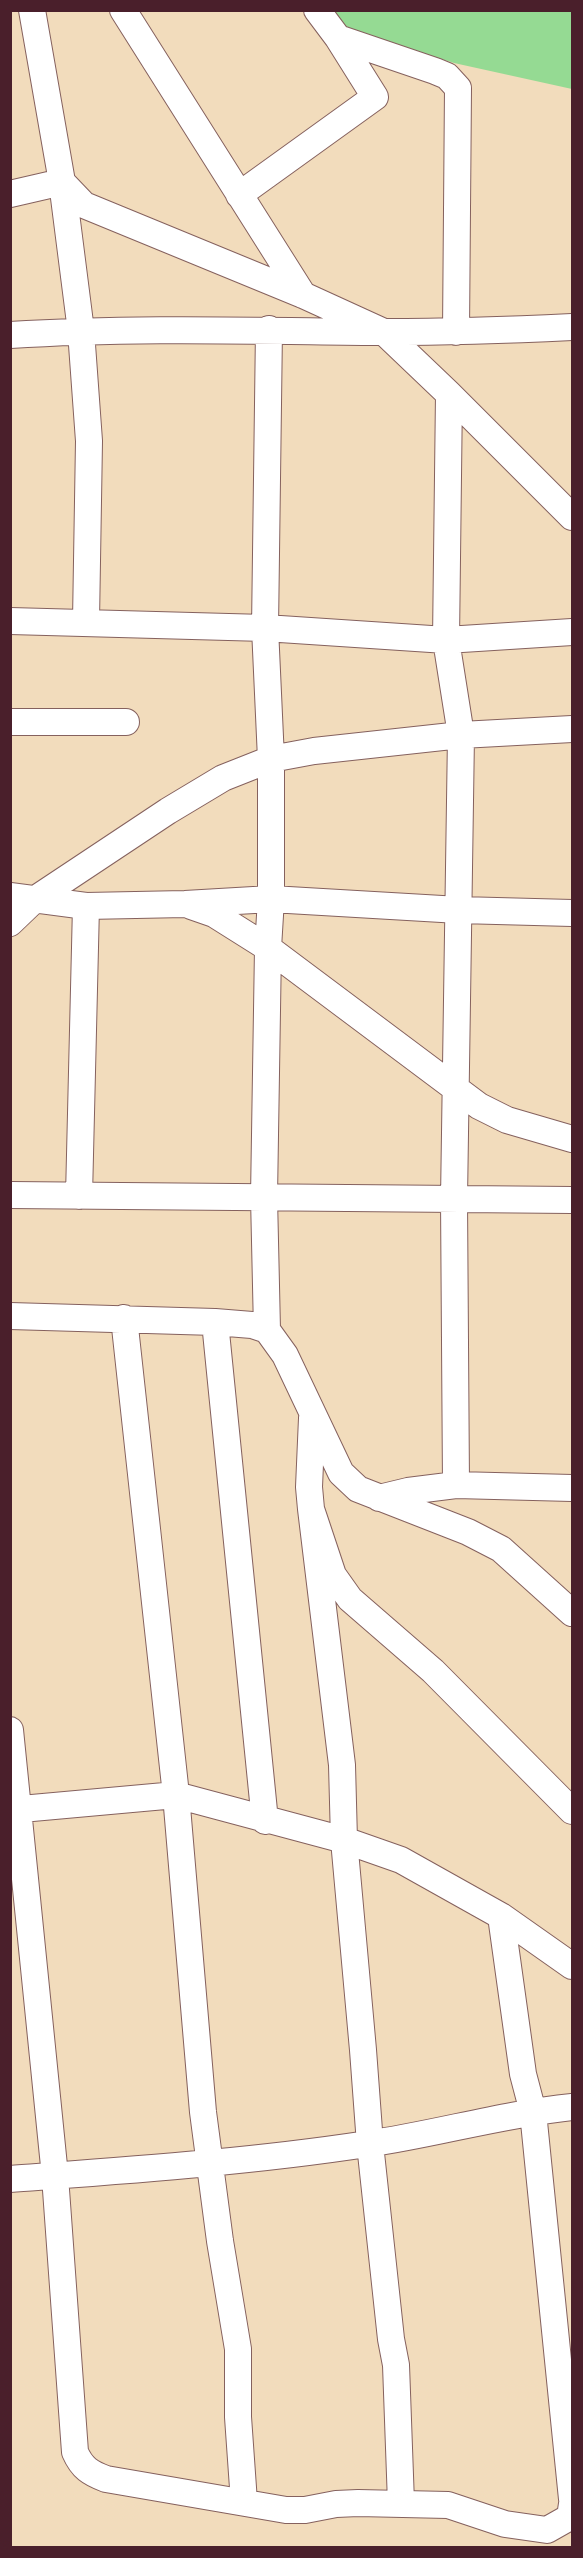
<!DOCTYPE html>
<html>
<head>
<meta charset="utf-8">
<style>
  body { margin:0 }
  #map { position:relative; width:583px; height:2558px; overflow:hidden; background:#f2dcbc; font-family:Mynerve,sans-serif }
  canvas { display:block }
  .frame { position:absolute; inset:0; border:12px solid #4a1f2b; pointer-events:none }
</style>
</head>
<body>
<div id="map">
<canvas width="583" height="2558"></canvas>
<div class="frame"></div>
</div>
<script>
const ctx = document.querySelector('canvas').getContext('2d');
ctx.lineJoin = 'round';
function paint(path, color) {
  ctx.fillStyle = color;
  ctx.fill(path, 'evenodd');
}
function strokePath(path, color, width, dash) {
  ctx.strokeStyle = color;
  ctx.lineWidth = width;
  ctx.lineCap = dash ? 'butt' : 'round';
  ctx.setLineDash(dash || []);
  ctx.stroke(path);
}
const green = new Path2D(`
  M328,11H572V89L454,63L338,26Z`);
const minor = new Path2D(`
  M32,10L62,182L84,205L303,295L384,332L449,394L572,517
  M123,10L303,295
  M317,10L338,38L435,71L447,76L458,88L456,332
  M10,194L62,182L81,331L89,441L86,621
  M239,195L375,97L338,38
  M10,335C135,327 260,331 385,332C448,332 510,330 572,327
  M449,394L446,640L461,735L454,1199L456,1485
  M10,621L265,628L446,640L572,632
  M10,722H126
  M10,896L86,906L185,904L271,899L459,910L572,913
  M191,906L214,914L268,948L479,1106L507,1120L572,1139
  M10,923L34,900L168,811L223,778L271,759L314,751L461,735L572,729
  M10,1195L572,1200
  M79,1196L86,906
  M10,1316L215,1322L252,1325L267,1330L285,1355L341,1473L358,1489L468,1532L501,1549L572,1613
  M124,1318L176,1795L203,2112L220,2241L238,2349V2417L244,2502
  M215,1322L265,1821
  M267,1330L264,1197L268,948L271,899V759L265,628L269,329
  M312,1418L309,1487L311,1509L333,1575L350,1599L433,1671L572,1811
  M379,1498L408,1491L456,1485L572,1488
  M311,1509L342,1765L344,1840L363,2050L370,2144L391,2339L396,2365L401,2503
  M10,1730L55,2176L75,2452C82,2468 90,2473 106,2479L286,2510H305L336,2504L358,2503L448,2505L505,2524L547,2530L570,2517L572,2504
  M10,1810L176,1795L344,1840L401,1860L501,1916L572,1966
  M501,1916L523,2074L533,2112L572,2499
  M10,2179C130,2170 249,2162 367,2144C436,2134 503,2114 572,2107`);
paint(green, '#95da93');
strokePath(minor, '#85615e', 28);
strokePath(minor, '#fff', 26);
</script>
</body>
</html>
